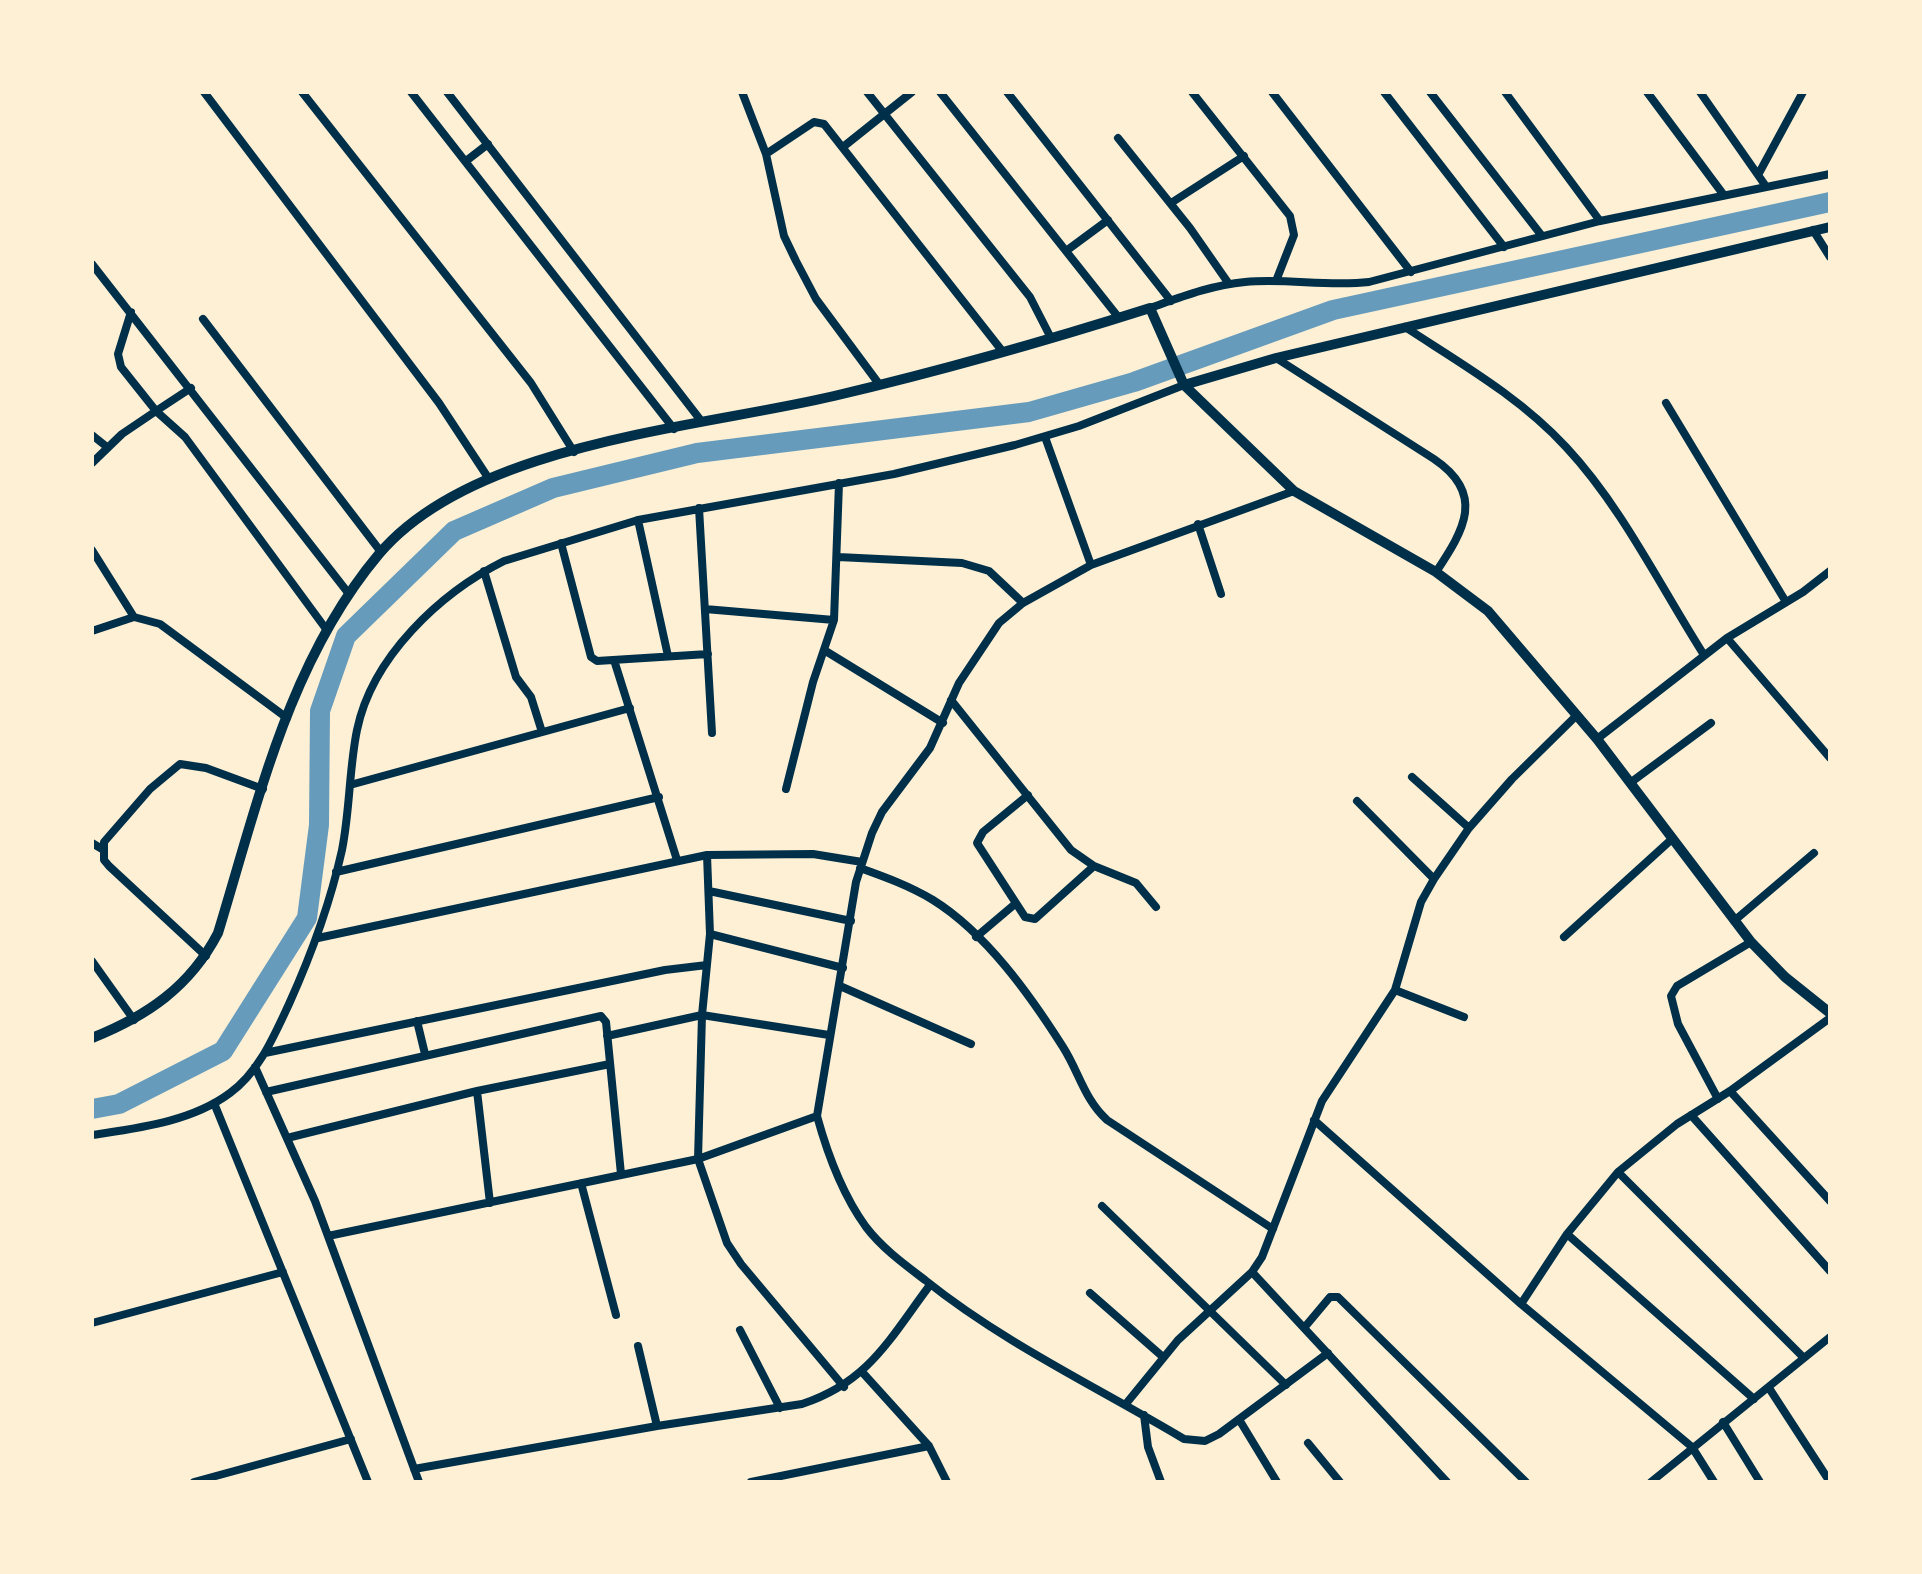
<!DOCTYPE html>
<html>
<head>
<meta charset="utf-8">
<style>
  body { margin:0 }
  #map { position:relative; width:1922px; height:1574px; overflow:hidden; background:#fdf0d5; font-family:Cabin,sans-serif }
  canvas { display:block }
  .frame { position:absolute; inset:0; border:94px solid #fdf0d5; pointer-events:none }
</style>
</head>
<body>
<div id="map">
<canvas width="1922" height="1574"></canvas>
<div class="frame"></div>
</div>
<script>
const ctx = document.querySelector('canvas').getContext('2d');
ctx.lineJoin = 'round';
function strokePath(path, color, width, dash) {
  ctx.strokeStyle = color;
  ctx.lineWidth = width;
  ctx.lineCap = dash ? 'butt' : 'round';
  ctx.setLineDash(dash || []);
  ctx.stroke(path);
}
const canal = new Path2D(`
  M92,1109L119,1104L223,1051L307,918L319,825L320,711L346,636L454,531L553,488L697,453L1029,412L1134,382L1333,310L1830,202`);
const minor = new Path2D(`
  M204,92L439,403L489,479
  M302,92L531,383L574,452
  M411,92L674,429
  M447,92L702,422
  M742,92L766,154L784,236L796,261L816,299L879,384
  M867,92L1030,297L1051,338
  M940,92L1119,318
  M1007,92L1171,301
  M1192,92L1290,216L1294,235L1276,281
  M1272,92L1411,272
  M1384,92L1504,247
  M1430,92L1542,236
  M1505,92L1600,221
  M1647,92L1723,194
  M1700,92L1765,185
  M1118,138L1190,228L1229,284
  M843,147L912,92
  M766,154L814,122L824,124L1003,352
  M466,161L488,144
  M1758,175L1803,92
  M1171,203L1244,156
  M1813,230L1830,257
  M1066,251L1108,220
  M92,264L349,594
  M1150,308C1181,297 1212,285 1245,282C1287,278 1328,287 1369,282L1600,221L1830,174
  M131,312L118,354L121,367L156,411L191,388
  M203,319L381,552
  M1405,327C1460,363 1520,397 1566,447C1622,507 1660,586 1704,655
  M1276,358L1434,459C1486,494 1464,530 1436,572
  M1666,403L1786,602
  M92,435L107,447
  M1045,437L1091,565
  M92,463L122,434L156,411L185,437L326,629
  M1294,491L1091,565L1023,603L999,623L959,683L930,748L882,812L872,833L856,882L817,1116C828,1156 842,1194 866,1227C882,1248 904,1264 925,1280C1005,1344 1097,1387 1184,1439L1205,1441L1219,1434L1328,1353
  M699,508L712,733
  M638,520L668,656
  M1198,524L1221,594
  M561,543L591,657L597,661L708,654
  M92,550L134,617
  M838,557L962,563L989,571L1023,603
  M484,571L516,677L531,697L542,732
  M705,609L834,620
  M92,631L134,617L160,624L287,718
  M1727,638L1830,758
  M824,650L943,723
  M614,660L677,860
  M951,700L1071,850L1094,866L1136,883L1156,907
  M1597,739L1727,638L1803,592L1830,571
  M1412,777L1469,828
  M1630,783L1711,723
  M350,785L630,708
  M786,789L813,682L834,620L839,483
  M1028,795L983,832L977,843L1025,917L1035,919L1094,866
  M1357,801L1434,879
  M92,843L102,849
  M707,855L710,934L702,1015L698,1159L727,1243L741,1264L844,1387
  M860,868C885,877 910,886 933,900C986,933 1030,995 1063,1047C1079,1072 1084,1099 1107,1120L1273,1229
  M336,872L659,797
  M709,891L851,921
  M1734,921L1814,853
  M710,934L843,968
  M976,937L1015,904
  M1564,937L1672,839
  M318,938L707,855L813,854L862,862
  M206,956L109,866L104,860V842L150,789L180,764L206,768L263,789
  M92,961L134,1020
  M840,986L971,1044
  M1395,990L1464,1017
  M417,1021L425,1054
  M607,1036L702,1015L829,1035
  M265,1053L665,970L707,965
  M255,1067L315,1201L419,1482
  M477,1091L490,1203
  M1730,1091L1830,1201
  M266,1092L601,1016L606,1022L621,1174
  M1718,1099L1678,1024L1671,996L1677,986L1751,942
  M214,1103L368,1482
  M1691,1115L1830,1271
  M1314,1120L1521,1304L1692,1447L1714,1482
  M92,1135C138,1128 191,1122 230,1093C259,1072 274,1036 289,1004C312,953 330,904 342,850C350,810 349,769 357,730C372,657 440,593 504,561L638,520L894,474L1015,445L1079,426L1184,385
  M287,1138L477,1091L610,1064
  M1618,1172L1804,1358
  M581,1183L616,1315
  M1102,1206L1286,1385
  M1567,1234L1754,1399
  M328,1236L698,1159L817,1116
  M1252,1272L1447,1482
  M1090,1293L1163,1357
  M1521,1304L1567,1234L1618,1172L1677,1124L1730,1091L1830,1018
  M92,1323L283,1272
  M1304,1328L1330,1297H1338L1526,1482
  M740,1330L780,1408
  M638,1346L657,1426
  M863,1373L929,1446L947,1482
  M1769,1388L1830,1482
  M1125,1405L1178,1340L1252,1272L1262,1257L1322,1101L1395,990L1421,902L1434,879L1469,828L1512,779L1577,715
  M1144,1415L1148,1447L1161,1482
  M1240,1421L1277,1482
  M1723,1422L1760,1482
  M1308,1443L1340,1482
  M414,1469L657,1426L802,1404C869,1382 890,1338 930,1285
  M194,1482L351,1439
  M751,1482L929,1446
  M1651,1482L1830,1337`);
const tertiary = new Path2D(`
  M1184,385L1276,358L1830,227
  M92,1038C147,1016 190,987 218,933C258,802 289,661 379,554C473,443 698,428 834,396C940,371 1046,341 1150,308L1184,385L1294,491L1436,572L1488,611L1597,739L1751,942L1785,977L1830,1013`);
strokePath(canal, '#669bbc', 20);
strokePath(minor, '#003049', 8);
strokePath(tertiary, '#003049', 10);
</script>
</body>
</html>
